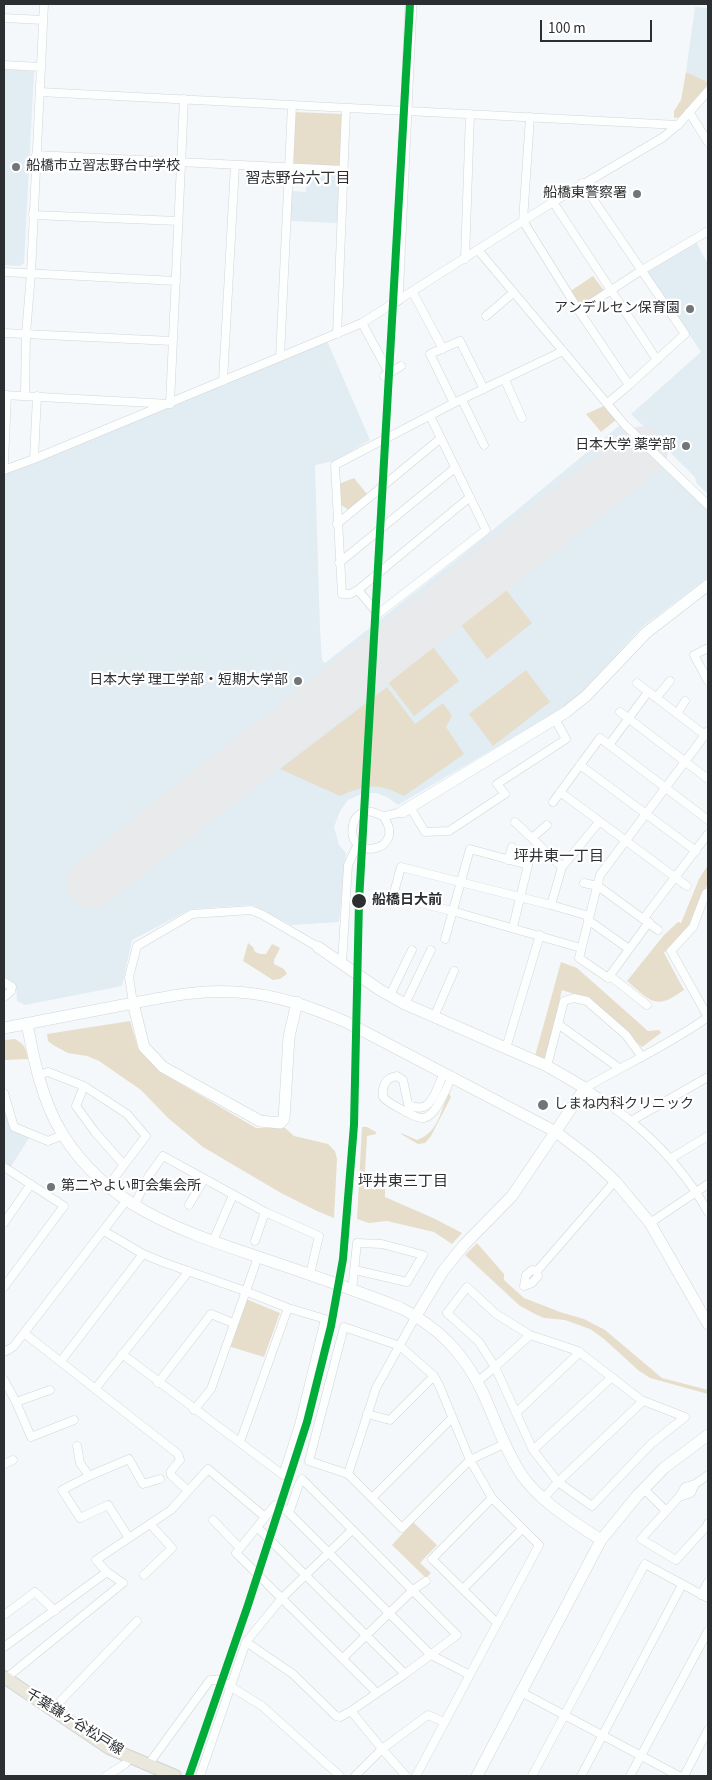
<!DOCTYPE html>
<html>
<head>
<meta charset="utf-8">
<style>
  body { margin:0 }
  #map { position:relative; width:712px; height:1780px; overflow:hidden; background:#f4f8fb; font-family:"Source Sans 3",sans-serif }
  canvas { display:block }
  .frame { position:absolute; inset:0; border:5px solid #2c2f31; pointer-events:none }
  .scale { position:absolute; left:540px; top:20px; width:112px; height:22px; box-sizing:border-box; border:2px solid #2c2f31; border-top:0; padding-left:6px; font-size:15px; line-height:18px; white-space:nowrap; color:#2c2f31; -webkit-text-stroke:4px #fff; paint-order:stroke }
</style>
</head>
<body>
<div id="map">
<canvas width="712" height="1780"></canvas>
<div class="frame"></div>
<div class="scale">100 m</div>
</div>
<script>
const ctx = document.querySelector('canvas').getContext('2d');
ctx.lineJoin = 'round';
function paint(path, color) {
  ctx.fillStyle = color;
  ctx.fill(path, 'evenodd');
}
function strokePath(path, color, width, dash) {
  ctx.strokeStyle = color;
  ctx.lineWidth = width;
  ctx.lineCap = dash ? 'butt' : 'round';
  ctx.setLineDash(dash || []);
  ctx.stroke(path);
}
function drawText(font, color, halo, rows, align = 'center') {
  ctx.font = font + ' "Source Sans 3","Noto Sans JP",sans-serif';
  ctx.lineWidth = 4.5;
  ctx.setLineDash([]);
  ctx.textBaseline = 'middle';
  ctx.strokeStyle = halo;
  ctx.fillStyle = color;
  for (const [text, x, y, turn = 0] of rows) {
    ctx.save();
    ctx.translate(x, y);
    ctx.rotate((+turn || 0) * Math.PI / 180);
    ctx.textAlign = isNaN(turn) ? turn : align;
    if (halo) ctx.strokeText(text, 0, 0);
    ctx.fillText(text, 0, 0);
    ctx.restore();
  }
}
const built = new Path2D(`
  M695,7L708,8V82L686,72Z
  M4,69L34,71L24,263L20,266L4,265Z
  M308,172L337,173L340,176L337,223L290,221L291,191L306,192Z
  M696,242L708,264V494L697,484L695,477L631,414L701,352L647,271Z
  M327,341L370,440L334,461L315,465L320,630L322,660L325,663L465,553L620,425L708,509V577L641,628L581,693L561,709L398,805L387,797L376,793H364L348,800L340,811L334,827L339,845L346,853L339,922L291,925L253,905L191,909L132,940L122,986L25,1005L17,1001L16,986L4,979V473L171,407Z
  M4,1104L13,1130L29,1138L10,1168L4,1164Z`);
const green = new Path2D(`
  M686,72L708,82V84L682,117L674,118V111L681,100Z
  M294,112L342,114L340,164L337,167L294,164L292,162Z
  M593,276L605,292L579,308L569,292Z
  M604,406L616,420L601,432L586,414Z
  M354,478L367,494L349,510L341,505L339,484Z
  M506,590L532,623L487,659L461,625Z
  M433,647L459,681L414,716L388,682Z
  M526,670L550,702L493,746L469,714Z
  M387,687L415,724L443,703L452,716L446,727L464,754L404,796C377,783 368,784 340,796L280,769Z
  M708,865V883L690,927L671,947L668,948L664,953L684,990C655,1011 651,1001 627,981L664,935L678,922L681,923L699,879Z
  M248,943L253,947L255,952L260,954H266L272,944L280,948L274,960V964L284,969L287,974L280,979L273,980L243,961Z
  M561,962L577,968L648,1031L659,1030L661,1033L642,1047L589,999L562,990L545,1060L535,1056Z
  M130,1021L138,1048L159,1071L256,1128H285L294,1136L328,1144L335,1151L337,1159L334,1218L317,1211L281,1193L203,1147L168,1118L141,1090L99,1061L87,1056L68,1053L53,1045L48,1041L47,1034Z
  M15,1039C25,1045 26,1048 28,1059L4,1060V1040Z
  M449,1093L451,1097L431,1136L425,1143L418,1144L401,1134V1133L417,1140C439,1132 440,1111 449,1093Z
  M362,1127H367L376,1132V1134L367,1136L364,1189H385V1197L433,1218L462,1233L452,1244L434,1232L387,1221L369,1223L357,1219Z
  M477,1243L504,1274V1280L524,1298L560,1312L584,1319L605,1330L662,1378L708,1390V1394L650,1378L638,1370L604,1339L590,1329L565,1320L544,1318L535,1314L520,1306L465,1255Z
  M246,1299L280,1313L264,1357L228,1346Z
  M413,1522L437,1545L420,1563L431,1573L426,1578L392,1545Z`);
const runway = new Path2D(`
  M92,883L642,452`);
const street = new Path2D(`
  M4,18L43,20
  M4,65L41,67
  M40,92L678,125
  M689,112L708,142
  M530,117L523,221L579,311L629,385L685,334L582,183
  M36,155L343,170
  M553,202L657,360
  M33,215L178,221
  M478,250L625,425L708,505
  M465,259L470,114
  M4,272L176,281
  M412,291L443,349
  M579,311L642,270L708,231
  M486,316L513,293
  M362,323L389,373
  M4,333L172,341
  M337,334L346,108
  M280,357L292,105
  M384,376L401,366
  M505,380L522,418
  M223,381L235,165
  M4,395L170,404L184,99
  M25,395L26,334L31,273L44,4
  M462,400L484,445
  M609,402L629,385
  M454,403L430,354L460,341L484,389
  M34,459L37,396
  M4,462L7,395
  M4,470L34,459L362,323L553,202L662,138L678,125L708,91
  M470,497L358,590L350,594H342L335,465L454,403L563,351
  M337,524L441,438
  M339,563L455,468
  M358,590L378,614L486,530L430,416
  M708,648L694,655L708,681
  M637,683L705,735
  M656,698L670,681
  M620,712L708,779
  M677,714L685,701
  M609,745L648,692
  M580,765L696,851
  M560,792L687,886
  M553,802L600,738L708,820
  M410,807L425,832L449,831L505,794L497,784L566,739L555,719
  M383,816C409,852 345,863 353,825C354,819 359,813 365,812C372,810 377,814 383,816C388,816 397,813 402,812
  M515,822L562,867
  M532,838L547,825
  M508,860L512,847
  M584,883L598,886L658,930
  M708,892L706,893L693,927L671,951L708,1017
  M393,896L401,867L551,905L589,916
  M385,897L393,896L452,911L581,948
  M551,905L562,867L599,822
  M644,918L708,834
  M588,920L629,949
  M649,922L608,978L579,958L600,875L708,731
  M445,939L470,849L528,865L513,927
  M342,963L348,865L358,844
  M610,976L647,1005
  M4,982L12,987L11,991L4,997
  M390,995L412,950
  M133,1003L129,977L137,946L192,914L251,910L263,915L318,947
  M405,1004L431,950
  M434,1017L454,971
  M708,1017C669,1045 626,1064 585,1088C600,1099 617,1109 632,1122C662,1147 689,1178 708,1212
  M558,1024L619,1068
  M506,1048L540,935
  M547,1066L564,1001L574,998L587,1001L626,1035L642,1057
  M444,1073C436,1089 431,1118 408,1104L403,1080L397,1076C385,1078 382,1086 383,1097C389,1104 398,1107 406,1112C411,1114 418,1119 424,1118C436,1116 447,1087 452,1076
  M38,1075L48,1072L84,1086L127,1114L146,1136L108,1186
  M84,1086L76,1106L95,1132L124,1165
  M4,1093L14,1127L48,1141L63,1135
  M631,1121L708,1077
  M670,1159L708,1136
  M4,1167L64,1206L4,1287
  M126,1201L24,1333L178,1454L180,1460L171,1471V1475L188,1491
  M189,1205L204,1179
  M134,1206L148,1177L163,1156L265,1212L319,1236L310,1274
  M4,1223L31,1184
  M650,1223L708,1184
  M104,1231L143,1254L165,1263L245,1291L288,1308L325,1319L299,1425L283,1475L122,1354
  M213,1241L233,1195
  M255,1241L265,1212
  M537,1271L532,1270L526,1275L524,1286L532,1283L538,1276L537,1271L615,1181
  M352,1290L357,1243L382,1244L423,1255L407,1282L355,1270
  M4,1352L13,1347L24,1333
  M61,1361L143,1254
  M4,1380L16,1402L50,1390
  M477,1382L495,1367L479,1342L447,1313L467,1287L496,1314L530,1335L578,1351L641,1400L685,1417L651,1444L592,1506L558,1482L533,1450L495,1367L530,1335
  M158,1383L211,1314L233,1323
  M95,1389L189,1271
  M16,1402L31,1437L74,1420
  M194,1410L211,1389L258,1257
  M516,1413L580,1352
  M367,1414L390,1420L434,1376
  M240,1442L288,1308
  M77,1446L80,1463L89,1476
  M533,1450L612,1377
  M4,1464L13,1460
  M348,1474L376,1388L416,1316
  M708,1475L695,1484L685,1487L679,1497L641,1539L676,1560L707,1526L708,1523
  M644,1489L666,1511
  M679,1497L691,1493L695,1484
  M372,1498L452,1418
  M492,1498L432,1559L497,1623
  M544,1498L558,1482L643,1401
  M289,1513L299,1484L302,1479L457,1635L405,1674L351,1711L382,1749L428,1715L444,1722
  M213,1520L239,1547
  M257,1527L405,1674
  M129,1538L108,1505L80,1518L62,1490L89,1476L129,1459L143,1484L160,1479
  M144,1575L172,1548L150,1524
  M463,1589L522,1529
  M701,1595L708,1582
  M4,1615L35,1592L55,1611
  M246,1642L293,1674L336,1716L340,1717L351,1711
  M4,1647L107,1572L96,1560L171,1510L208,1469L265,1517
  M343,1658L413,1590L426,1581
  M5,1679L123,1583L107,1572
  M373,1689L236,1553L275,1505L286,1510L431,1655L470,1675
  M521,1692L679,1776
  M52,1710L137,1621
  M148,1765L210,1680H220L262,1706L340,1776
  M106,1776L125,1764L130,1758
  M200,1776L246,1642L282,1598L352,1530
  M355,1776L382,1749L406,1776
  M416,1776L539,1545L492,1498L470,1460L439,1385L434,1376L400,1346L344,1327L309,1461L348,1474L402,1528L470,1460L504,1444
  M532,1776L645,1564L708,1598
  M581,1776L682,1585
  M630,1776L708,1631
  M684,1776L708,1730`);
const secondary = new Path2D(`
  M397,300L411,4
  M402,812L566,712L586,696L646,633L708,585
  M318,947L380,990L405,1004L547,1066L585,1088L512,1196L464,1245L443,1271L416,1316
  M133,1003L144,1047L163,1067L260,1121L280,1123L284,1119L289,1037L297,1002
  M27,1023C34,1061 42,1101 63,1135C113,1214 193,1234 276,1263C318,1277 359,1292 401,1308C439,1328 463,1352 482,1391C495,1419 504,1448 521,1474C538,1500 575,1523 601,1540
  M4,1028C44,1020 83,1013 123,1005C161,998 198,989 236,992C275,994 311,1007 346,1022L556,1132L590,1158L615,1181L650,1223L708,1324
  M477,1776L601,1540L637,1496L664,1468L708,1435`);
const primary = new Path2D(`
  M4,1677L109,1748L175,1776`);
const metro1 = new Path2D(`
  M189,1776L248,1605L307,1422L331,1326L343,1259L354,1125L359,901L410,4`);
const markers = [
  [16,167,5,"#727578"],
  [637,194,5,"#727578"],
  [690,309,5,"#727578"],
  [686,446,5,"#727578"],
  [298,681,5,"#727578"],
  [359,901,8,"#2c2f31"],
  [543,1105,6,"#727578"],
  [51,1187,5,"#727578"]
];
const poiNames = [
  ["船橋市立習志野台中学校",26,167,"left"],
  ["船橋東警察署",627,194],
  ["アンデルセン保育園",680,309],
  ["日本大学 薬学部",676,446],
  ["日本大学 理工学部・短期大学部",288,681],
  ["しまね内科クリニック",554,1105,"left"],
  ["第二やよい町会集会所",61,1187,"left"]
];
const stopNames = [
  ["船橋日大前",372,901]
];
const streetNames = [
  ["千葉鎌ヶ谷松戸線",74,1723,32]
];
const neighbourhoodNames = [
  ["習志野台六丁目",298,180],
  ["坪井東一丁目",559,858],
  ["坪井東三丁目",403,1183]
];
paint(built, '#e2ecf3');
paint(green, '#e6deca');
strokePath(runway, '#e8eaec', 51);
strokePath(street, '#d2d5d8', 9);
strokePath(secondary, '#d2d5d8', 12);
strokePath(primary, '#d1d3d4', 14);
strokePath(street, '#fdfefe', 8);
strokePath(secondary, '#fdfefe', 11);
strokePath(primary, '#eae7dc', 12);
strokePath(metro1, '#02ac39', 8);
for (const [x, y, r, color] of markers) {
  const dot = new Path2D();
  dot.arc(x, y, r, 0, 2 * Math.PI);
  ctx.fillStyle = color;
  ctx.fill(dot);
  strokePath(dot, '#fff', 2);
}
drawText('14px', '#2c2f31', '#fff', poiNames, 'right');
drawText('bold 14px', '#2c2f31', '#fff', stopNames, 'left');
drawText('14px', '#2c2f31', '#fff', streetNames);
drawText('15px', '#2c2f31', '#fff', neighbourhoodNames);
</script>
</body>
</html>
